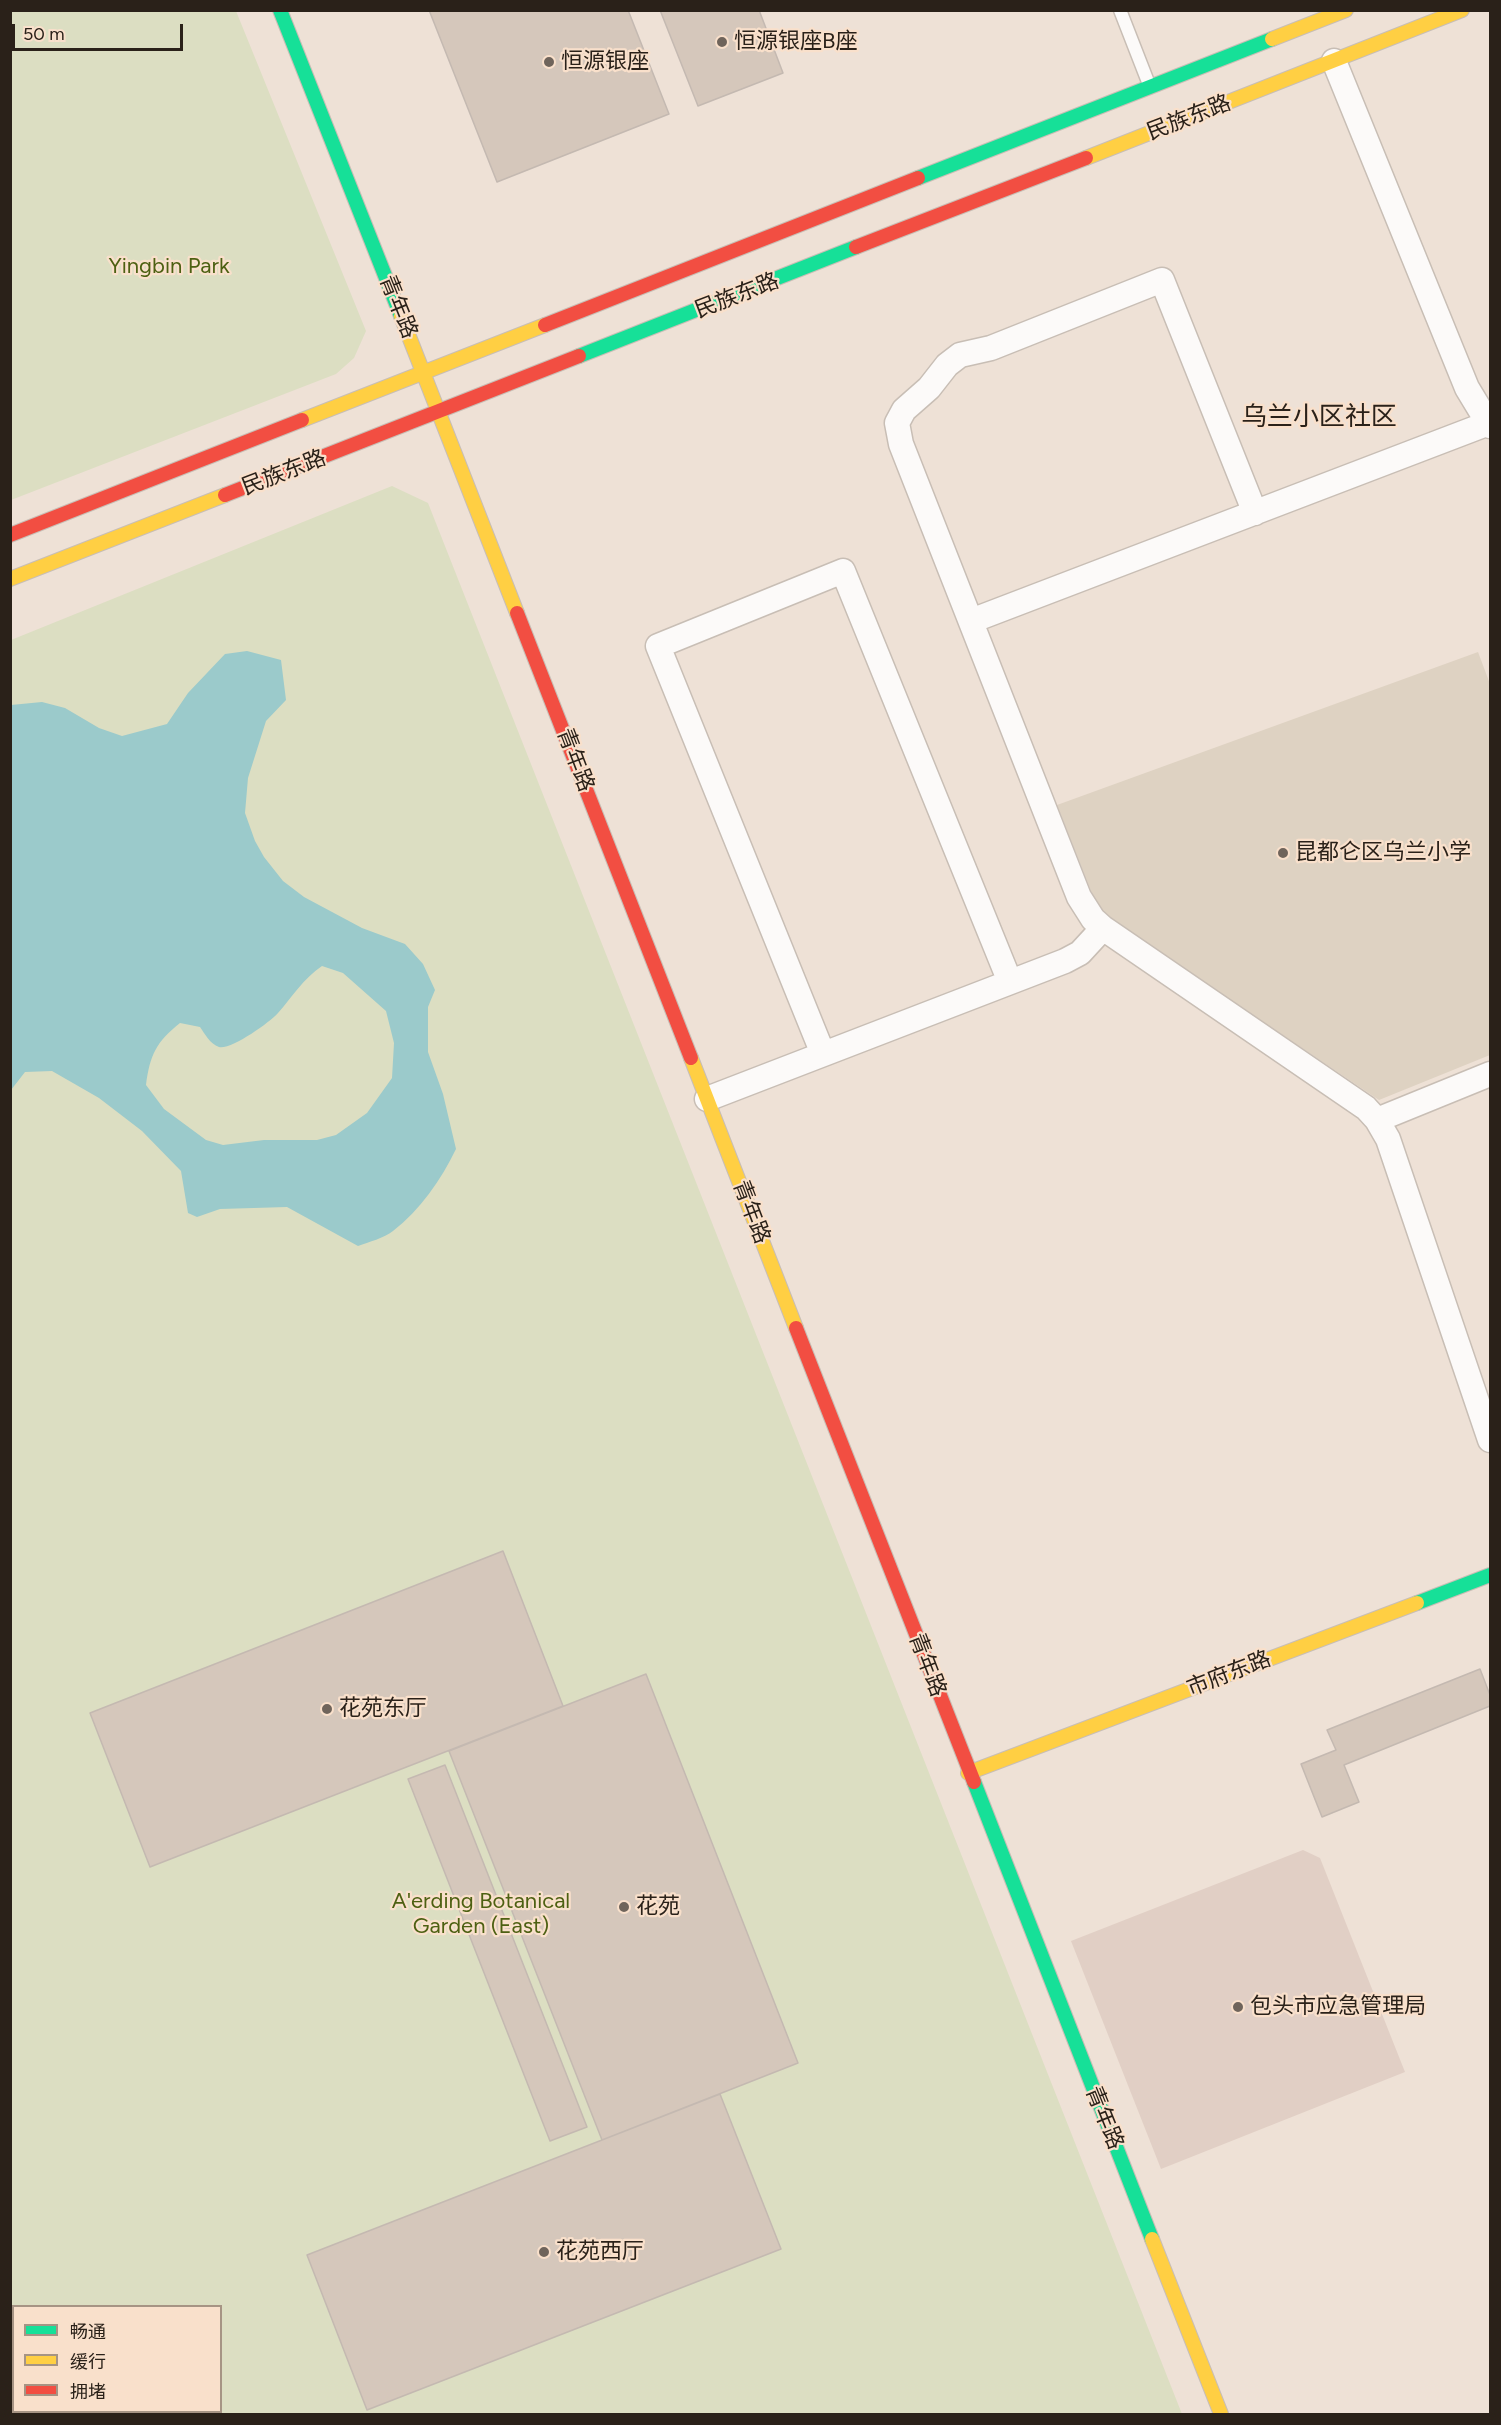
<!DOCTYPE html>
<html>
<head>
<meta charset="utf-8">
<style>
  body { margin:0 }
  #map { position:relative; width:1501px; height:2425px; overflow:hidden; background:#eee1d6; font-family:Figtree,"Noto Sans SC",sans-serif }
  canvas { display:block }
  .frame { position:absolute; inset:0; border:12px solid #2a2119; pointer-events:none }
  .legend { position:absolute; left:12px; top:2305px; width:210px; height:108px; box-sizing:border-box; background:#f9e0cb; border:2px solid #a69484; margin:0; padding:8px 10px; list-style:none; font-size:18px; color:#2a2119 }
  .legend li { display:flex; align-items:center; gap:12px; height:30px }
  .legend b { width:30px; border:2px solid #a69484 }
  .scale { position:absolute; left:12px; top:24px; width:171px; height:27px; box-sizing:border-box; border:3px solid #2a2119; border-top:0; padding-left:8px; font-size:18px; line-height:21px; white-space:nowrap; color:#2a2119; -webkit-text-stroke:4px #f9e0cb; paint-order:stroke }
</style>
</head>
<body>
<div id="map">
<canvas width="1501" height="2425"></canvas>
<div class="frame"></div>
<ul class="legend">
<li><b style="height:8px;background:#16e098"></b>畅通</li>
<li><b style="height:8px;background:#ffcf43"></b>缓行</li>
<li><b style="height:8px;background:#f24e42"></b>拥堵</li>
</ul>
<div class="scale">50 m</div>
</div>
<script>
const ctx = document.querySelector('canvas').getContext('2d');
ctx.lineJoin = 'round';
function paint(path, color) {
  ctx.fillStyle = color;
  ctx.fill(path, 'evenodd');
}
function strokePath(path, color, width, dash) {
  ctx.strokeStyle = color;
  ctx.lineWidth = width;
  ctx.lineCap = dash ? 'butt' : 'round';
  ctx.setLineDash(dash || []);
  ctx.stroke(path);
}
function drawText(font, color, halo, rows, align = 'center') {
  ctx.font = font + ' Figtree,"Noto Sans SC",sans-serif';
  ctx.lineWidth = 4.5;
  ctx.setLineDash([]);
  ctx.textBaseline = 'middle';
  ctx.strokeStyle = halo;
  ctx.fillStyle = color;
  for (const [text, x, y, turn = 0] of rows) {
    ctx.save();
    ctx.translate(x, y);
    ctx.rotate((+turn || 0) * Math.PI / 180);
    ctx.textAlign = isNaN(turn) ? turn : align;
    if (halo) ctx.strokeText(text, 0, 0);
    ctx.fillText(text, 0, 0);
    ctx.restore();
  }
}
const commercial = new Path2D(`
  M1303,1850L1320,1858L1405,2072L1161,2169L1071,1941Z`);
const education = new Path2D(`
  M1478,652L1490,684V1055L1379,1100L1118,924L1103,912L1095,901L1057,805Z`);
const green = new Path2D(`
  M11,10L236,11L366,331L354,358L336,374L11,500Z
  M392,486L428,503L1182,2414H11V640ZM14,2306H220V2412H14Z`);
const water = new Path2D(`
  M247,651L281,660L286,700L266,721L248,778L245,813L255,841L264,857L283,881L304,897L362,928L405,944L423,964L435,990L428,1007V1052L443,1094L456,1149C441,1180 420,1210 393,1231C384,1238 369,1242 358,1246L287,1207L220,1209L197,1217L188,1213L181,1171L142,1131L99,1098L52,1071L25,1072L11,1090V705L42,702L65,708L99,728L122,736L167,724L188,693L225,654ZM322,966L343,973L386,1011L394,1043L392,1078L367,1113L336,1135L317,1140H264L223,1145L206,1140L164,1109L146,1085C150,1055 156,1042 180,1023L200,1027C205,1034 210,1044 219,1047C231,1050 269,1023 278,1013C293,996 303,979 322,966Z`);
const building = new Path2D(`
  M429,10H628L669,114L497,182Z
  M660,10H759L783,73L698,106Z
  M503,1551L563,1706L150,1867L90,1713Z
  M1480,1669L1490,1695V1706L1344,1765L1359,1802L1322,1817L1301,1764L1336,1750L1327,1730Z
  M646,1674L798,2063L602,2140L449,1751Z
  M445,1765L587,2127L550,2141L408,1779Z
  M720,2094L781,2249L367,2410L307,2255Z`);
const lane = new Path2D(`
  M1120,10L1150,87`);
const street = new Path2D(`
  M1334,61L1467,388L1490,426
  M1255,513L1162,280L991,348L960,355L947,365L929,388L904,410L897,423L901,444L1079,897L1093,919L1103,928L1366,1108L1377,1120L1388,1139L1490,1440
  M971,621L1489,423
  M823,1054L658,646L843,571L1010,982
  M707,1099L1065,961L1080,953L1103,928
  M1377,1120L1490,1074`);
const fast = new Path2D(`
  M280,10L401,316
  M918,178L1272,39
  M579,356L856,247
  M1417,1603L1490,1575
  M974,1782L1152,2239`);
const slow = new Path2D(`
  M1272,39L1346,10
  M1086,158L1462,10
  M401,316L517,613
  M302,420L545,325
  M10,579L225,495
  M691,1058L796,1328
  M968,1773L1417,1603
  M1152,2239L1221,2414`);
const jam = new Path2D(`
  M856,247L1086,158
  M545,325L918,178
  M225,495L579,356
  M10,535L302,420
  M517,613L691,1058
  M796,1328L974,1782`);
const markers = [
  [722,42,6,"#6f645b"],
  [549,62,6,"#6f645b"],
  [1283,853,6,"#6f645b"],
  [327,1709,6,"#6f645b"],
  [624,1907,6,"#6f645b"],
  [1238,2007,6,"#6f645b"],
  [544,2252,6,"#6f645b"]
];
const poiNames = [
  ["恒源银座B座",734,42],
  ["恒源银座",561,62],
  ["昆都仑区乌兰小学",1295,853],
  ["花苑东厅",339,1709],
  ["花苑",636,1907],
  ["包头市应急管理局",1250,2007],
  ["花苑西厅",556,2252]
];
const streetNames = [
  ["民族东路",1189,118,-21],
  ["民族东路",737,296,-21],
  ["青年路",398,307,68],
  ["民族东路",284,473,-21],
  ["青年路",575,760,69],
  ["青年路",751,1212,69],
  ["青年路",927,1665,69],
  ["市府东路",1229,1674,-21],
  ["青年路",1104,2118,68]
];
const parkNames = [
  ["Yingbin Park",169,267],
  ["A'erding Botanical",481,1902],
  ["Garden (East)",481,1927]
];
const quarterNames = [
  ["乌兰小区社区",1319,417]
];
paint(commercial, '#e1cfc5');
paint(education, '#ded2c2');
paint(green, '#dcdec2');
paint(water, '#9bcacb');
paint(building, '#d5c7bb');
strokePath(building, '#c4b9b1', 1.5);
strokePath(lane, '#c8beb5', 15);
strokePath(street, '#c8beb5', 27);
strokePath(fast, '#c8beb5', 16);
strokePath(slow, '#c8beb5', 16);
strokePath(jam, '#c8beb5', 16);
strokePath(lane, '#fcfaf9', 12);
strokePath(street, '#fcfaf9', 24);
strokePath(fast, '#16e098', 14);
strokePath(slow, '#ffcf43', 14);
strokePath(jam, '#f24e42', 14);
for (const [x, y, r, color] of markers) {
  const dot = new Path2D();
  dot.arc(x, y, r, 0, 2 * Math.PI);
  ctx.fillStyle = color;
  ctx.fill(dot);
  strokePath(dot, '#f9e0cb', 2);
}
drawText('22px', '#2a2119', '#f9e0cb', poiNames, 'left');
drawText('22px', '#2a2119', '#f9e0cb', streetNames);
drawText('22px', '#4d6012', '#f9e0cb', parkNames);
drawText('26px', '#2a2119', '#f9e0cb', quarterNames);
</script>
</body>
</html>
